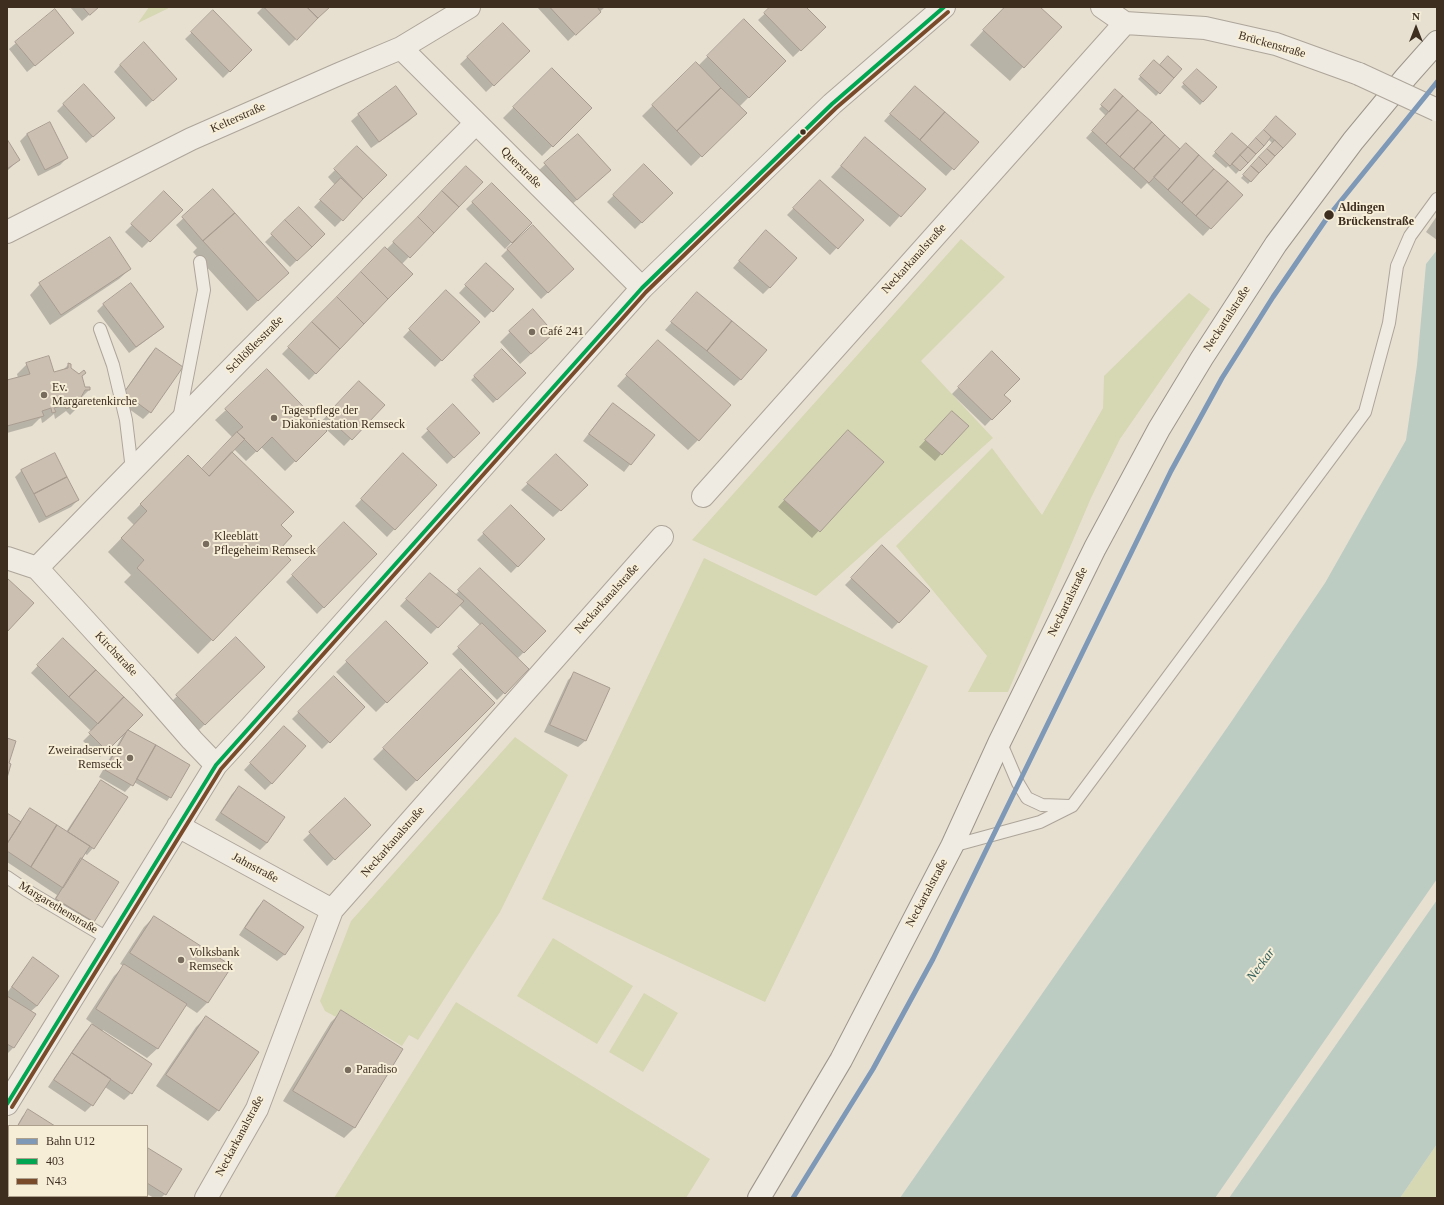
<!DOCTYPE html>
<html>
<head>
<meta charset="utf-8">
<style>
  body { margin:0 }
  #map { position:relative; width:1444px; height:1205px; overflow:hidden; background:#e7e0d1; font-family:Georgia,serif }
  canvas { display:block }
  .frame { position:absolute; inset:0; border:8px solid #3d2e20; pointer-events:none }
  .legend { position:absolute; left:8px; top:1125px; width:140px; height:72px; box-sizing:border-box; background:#f7eed8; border:1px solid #ada18e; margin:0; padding:5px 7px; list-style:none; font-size:12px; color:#3d2e20 }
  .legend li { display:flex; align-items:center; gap:8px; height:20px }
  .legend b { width:20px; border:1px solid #ada18e }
  .north { position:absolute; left:1396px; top:8px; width:40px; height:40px; -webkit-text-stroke:3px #f7eed8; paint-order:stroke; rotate:0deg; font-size:11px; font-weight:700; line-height:16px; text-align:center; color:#3d2e20 }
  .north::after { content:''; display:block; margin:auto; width:14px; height:18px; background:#3d2e20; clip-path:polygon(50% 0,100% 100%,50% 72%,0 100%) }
</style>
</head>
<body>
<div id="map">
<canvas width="1444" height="1205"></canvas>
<div class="frame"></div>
<ul class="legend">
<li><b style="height:5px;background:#7e98b7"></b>Bahn U12</li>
<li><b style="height:5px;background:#00a651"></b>403</li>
<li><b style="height:5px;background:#7a4b2a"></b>N43</li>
</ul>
<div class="north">N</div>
</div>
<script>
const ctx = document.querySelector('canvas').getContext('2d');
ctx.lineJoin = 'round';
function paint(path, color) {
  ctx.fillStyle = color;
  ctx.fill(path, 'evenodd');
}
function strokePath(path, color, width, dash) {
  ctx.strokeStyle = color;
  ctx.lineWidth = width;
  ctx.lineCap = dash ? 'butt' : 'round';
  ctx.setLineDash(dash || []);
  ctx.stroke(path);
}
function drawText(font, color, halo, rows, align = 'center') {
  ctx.font = font + ' Georgia,serif';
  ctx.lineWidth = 4;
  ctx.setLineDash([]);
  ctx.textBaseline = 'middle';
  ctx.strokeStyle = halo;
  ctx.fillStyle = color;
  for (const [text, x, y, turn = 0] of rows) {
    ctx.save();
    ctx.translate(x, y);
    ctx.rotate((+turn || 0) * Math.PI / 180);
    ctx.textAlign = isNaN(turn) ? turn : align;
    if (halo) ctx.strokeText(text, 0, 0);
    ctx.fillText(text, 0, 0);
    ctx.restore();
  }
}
const green = new Path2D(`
  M149,7H171L138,23Z
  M961,239L1005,277L921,361L993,438L816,596L692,540Z
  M1189,293L1210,309L1120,439L1091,498L1008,692H968L987,656L896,546L992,448L1042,515L1103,408L1104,376Z
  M704,558L928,666L765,1002L542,899Z
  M515,737L568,775L500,912L418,1040L409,1035L402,1046L341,1010L336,1017L325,1011L320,1001L351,921Z
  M553,938L633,986L597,1044L517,996Z
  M644,993L678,1013L643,1072L609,1052Z
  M456,1002L710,1159L686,1198H334Z
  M1437,1144V1198H1400Z`);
const water = new Path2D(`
  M1437,250V879L1215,1198H900L1229,725L1325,583L1406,440L1417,365L1426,264Z
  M1437,900V1144L1400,1198H1229Z`);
const shadow = new Path2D(`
  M70,7H98L82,21Z
  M263,7H328L289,46L257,13Z
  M537,7H605L568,41Z
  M772,7H805L817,34L793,57L758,20Z
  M1005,7H1038L1060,27L1010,81L970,45Z
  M55,10L73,33L27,72L9,49Z
  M213,12L251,50L223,78L185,39Z
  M744,20L785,61L739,107L745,113L691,166L642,116L696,63L698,66Z
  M503,24L529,51L486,92L460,64Z
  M1168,57L1181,69L1156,96L1138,79L1154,62L1159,66Z
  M120,65L169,85L146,107L114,72Z
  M552,69L591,108L542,156L503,118Z
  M1197,70L1216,87L1200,105L1181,87Z
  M396,87L416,114L409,121L371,148L351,121L358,115Z
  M1116,91L1180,150L1241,195L1203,236L1147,183L1141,189L1086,138L1106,116L1099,109Z
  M908,94L977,142L946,176L884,121Z
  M64,104L106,125L86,143L57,111Z
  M1276,118L1294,134L1248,184L1241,178L1273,144L1268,139L1236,174L1228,166L1226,168L1212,156L1232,134L1248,148Z
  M27,134L67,158L60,165L38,176L20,141Z
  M578,135L603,177L570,206L538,171Z
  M866,138L924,189L890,227L831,177Z
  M7,141L19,160L7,171Z
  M357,148L386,175L335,227L314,207L335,185L328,177Z
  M644,165L671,193L635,229L607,202Z
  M466,168L482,182L401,265L411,274L309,380L282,354L378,256L386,250Z
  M492,184L530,223L505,249L466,209Z
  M813,188L863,220L830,255L787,215Z
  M213,191L277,283L247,311L193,252L197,248L176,225Z
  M164,193L181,210L142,248L125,232Z
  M299,209L324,234L290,267L265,242Z
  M1437,216V240L1426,232Z
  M759,238L770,287L763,294L733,268Z
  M508,249L566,276L541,299L501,256Z
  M486,264L513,289L485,318L459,293Z
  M130,269L119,279L50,325L30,295L40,284Z
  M446,292L478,322L435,367L403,337Z
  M697,293L741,379L734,386L665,330Z
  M104,304L162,327L156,333L129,353L97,311Z
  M510,332L543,343L520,364L500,342Z
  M156,349L150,412L143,419L118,401L149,356Z
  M502,350L524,373L493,403L471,380Z
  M648,352L698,440L688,450L617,386Z
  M992,353L1003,395L1009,401L985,426L952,394Z
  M27,364L53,373L62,371L68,365L70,369L81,376L84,388L89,390L79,400L82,403L70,415L66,411L55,419L54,414L44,422L42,423L41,418L39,419L32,426L7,433V381L18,378L17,374Z
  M352,389L383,405L344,446L327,430L285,471L261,447L246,461L234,449L231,452L280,525L278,549L290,560L198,654L124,582L131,575L108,552L134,525L127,518L174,470H202L233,438L215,420L226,410L319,424Z
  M613,404L653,435L624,472L583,441L606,411Z
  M453,406L479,433L447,464L421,437Z
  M945,419L941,454L935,461L919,447Z
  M841,438L882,462L812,538L778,507Z
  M556,456L587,485L553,517L521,490Z
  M397,462L436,485L387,537L355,506Z
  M22,470L78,500L71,507L39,523L15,477Z
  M511,506L544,539L511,573L477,540Z
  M344,523L376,554L317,614L286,582Z
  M882,547L928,591L892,629L845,585Z
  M480,569L545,631L517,659L528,669L497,700L452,654L481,626L459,605L431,634L400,606L423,581L455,595Z
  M386,623L426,663L376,712L336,672Z
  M63,639L126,730L189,765L170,797L167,801L134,782L125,792L99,777L123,735L100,757L83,741L92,732L31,673Z
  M236,639L263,667L198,731L170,703Z
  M461,671L493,703L406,791L373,759Z
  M575,673L585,741L578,747L544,732L568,680Z
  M334,677L364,707L322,749L292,719Z
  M277,734L272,783L265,790L244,770Z
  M101,781L93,848L87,855L84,853L80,859L118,882L93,922L86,928L50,906L57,895L7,862V815L19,823L31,809L66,832L95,788Z
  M239,787L284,817L267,843L260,850L215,820L232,794Z
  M345,800L369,825L327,866L303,840Z
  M264,901L302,927L284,955L277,961L239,935L257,908Z
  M154,917L231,967L207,1003L197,1013L185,1005L158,1048L147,1058L103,1030L102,1032L150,1065L131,1093L124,1100L105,1087L92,1105L85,1112L48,1087L85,1032L93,1024L86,1019L114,976L124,966L120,964L144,927Z
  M33,959L37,1006L30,1012L13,1048L7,1054V993L27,965Z
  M341,1012L402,1049L354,1128L344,1138L283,1101L331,1022Z
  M206,1017L258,1052L218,1110L208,1121L156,1086L196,1027Z
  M29,1111L53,1126H17L22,1117Z
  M9,1138V1196H53L51,1198H7V1142Z
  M147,1150H148L180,1170L165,1194L161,1198H154L147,1194Z`);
const building = new Path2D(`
  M83,7H99L90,15Z
  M264,7H307L318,18L297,40Z
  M307,7H330L318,18Z
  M550,7H597L601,12L576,35Z
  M770,7H806L826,27L801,51L764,13Z
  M1005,7H1040L1062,27L1024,68L983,30Z
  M55,9L74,33L35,66L15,42Z
  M213,10L252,50L230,72L191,32Z
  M744,19L786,61L749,98L707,56Z
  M503,23L530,51L494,86L467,57Z
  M144,42L177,79L153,101L120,65Z
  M1168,56L1182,69L1174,78L1160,65Z
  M1154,60L1174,78L1160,94L1140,76Z
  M696,62L721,88L677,131L652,105Z
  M552,68L592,108L553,147L513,107Z
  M1197,69L1217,87L1203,102L1183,83Z
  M84,84L115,118L93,137L63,104Z
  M396,86L417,114L379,142L358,114Z
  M915,86L945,112L920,140L890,114Z
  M721,88L747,113L702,157L677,131Z
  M1115,89L1123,96L1109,112L1101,105Z
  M1123,96L1138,110L1106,144L1092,131Z
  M1138,110L1152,122L1120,157L1106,144Z
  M945,112L979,142L954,170L920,140Z
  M1276,116L1296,134L1283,148L1264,130Z
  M50,122L68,158L45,170L27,134Z
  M1152,122L1165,135L1134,169L1120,157Z
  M1264,130L1271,137L1264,146L1256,138Z
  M1232,133L1248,147L1230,166L1215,152Z
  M578,134L611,170L577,200L544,163Z
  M1165,135L1180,149L1149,183L1134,169Z
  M865,137L926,189L901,217L841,166Z
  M1256,138L1264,146L1256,154L1248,147Z
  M7,139L20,160L7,169Z
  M1275,140L1283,148L1275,156L1267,149Z
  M1186,143L1199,155L1168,190L1154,177Z
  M357,146L387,175L363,199L334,169Z
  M1248,147L1256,154L1248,163L1240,155Z
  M1267,149L1275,156L1267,165L1259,157Z
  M1199,155L1214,169L1182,203L1168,190Z
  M1240,155L1248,163L1240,171L1232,164Z
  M1259,157L1267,165L1259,173L1251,166Z
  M644,164L673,193L642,223L613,195Z
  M466,166L483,182L459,207L442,191Z
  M1251,166L1259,173L1251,182L1243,175Z
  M1214,169L1228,181L1196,216L1182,203Z
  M341,178L363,199L343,221L320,200Z
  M820,180L864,220L838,249L793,208Z
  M1228,181L1243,195L1211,229L1196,216Z
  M492,183L532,223L512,243L472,202Z
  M213,189L235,213L203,241L182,217Z
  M164,191L183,210L150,242L131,224Z
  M442,191L459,207L434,233L418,217Z
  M299,207L325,234L312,247L285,220Z
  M235,213L289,273L258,301L203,241Z
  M418,217L434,233L410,258L393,242Z
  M285,220L312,247L297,261L271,234Z
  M533,225L574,269L548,293L507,249Z
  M766,230L797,258L770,288L739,261Z
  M110,237L131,269L61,315L39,283Z
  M385,247L413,274L388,299L361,272Z
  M486,263L514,289L493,312L465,285Z
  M361,272L388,299L364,324L337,297Z
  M131,283L164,327L136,347L103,304Z
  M446,290L480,322L442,361L409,329Z
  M697,292L732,321L707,351L671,322Z
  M337,297L364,324L340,349L312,322Z
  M533,309L554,333L531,354L509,331Z
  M732,321L767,350L741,380L707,351Z
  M312,322L340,349L316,374L288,347Z
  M658,340L731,405L699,441L626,375Z
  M156,348L183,367L151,413L124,393Z
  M502,349L526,373L497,400L474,376Z
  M992,351L1020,379L1004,395L1011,401L992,420L958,387Z
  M49,356L54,372L68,368V363L71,364V368L79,374L84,370L86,373L82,376L85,387H90V390H85L80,399L83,403L81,405L77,401L68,404L69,408L66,409L64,405L54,408L56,412L52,413L51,408L42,411L44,416L7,426V380L30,374L26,363Z
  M267,369L327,431L296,462L272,437L257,452L237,432L243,427L225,409Z
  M359,381L385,405L352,440L326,416Z
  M613,403L655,435L631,465L589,434Z
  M453,404L480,433L454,458L427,429Z
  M952,411L969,426L942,455L925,440Z
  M848,430L884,462L820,532L784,500Z
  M237,432L245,439L209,476L202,469Z
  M232,452L294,512L281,525L292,536L280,549L291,560L213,641L137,568L144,560L121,538L147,511L140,504L188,455L209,476Z
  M55,453L67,477L34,494L21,470Z
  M403,453L437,485L395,530L361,499Z
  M556,454L588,485L561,511L527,483Z
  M67,477L79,500L46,517L34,494Z
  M511,505L545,539L518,567L483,533Z
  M344,522L377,554L324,608L292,575Z
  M882,545L930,591L899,623L851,578Z
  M480,568L546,631L524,653L458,590Z
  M430,573L464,601L438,628L406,599Z
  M7,578L34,603L7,632Z
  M386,621L428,663L387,703L346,661Z
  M482,623L529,669L505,694L458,647Z
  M236,637L265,667L205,725L176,695Z
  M63,638L96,670L69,697L37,665Z
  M461,669L495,703L417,781L383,748Z
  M96,670L124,697L98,724L69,697Z
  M574,672L610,688L586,741L550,725Z
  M334,676L365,707L330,743L298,712Z
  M124,697L143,715L107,751L89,733Z
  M284,726L306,746L272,784L250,763Z
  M128,730L156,745L133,786L105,770Z
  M7,738L16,741L9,763L11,764L7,778Z
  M156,745L190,765L171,798L137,779Z
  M101,780L128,797L94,849L68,832Z
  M239,786L285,817L267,843L221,813Z
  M345,798L371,825L335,860L309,832Z
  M30,808L57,825L31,867L7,851V844Z
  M7,813L21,822L7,844Z
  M57,825L90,846L63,888L31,867Z
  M81,858L119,882L94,922L56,899Z
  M264,900L304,927L285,955L245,928Z
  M154,916L232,966L208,1003L130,953Z
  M33,957L59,976L37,1006L12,987Z
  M124,964L187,1004L158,1049L96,1009Z
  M7,996L36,1014L14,1048L7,1044Z
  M341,1010L403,1049L355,1128L293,1091Z
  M206,1016L259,1052L219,1111L166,1075Z
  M92,1024L152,1064L132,1094L72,1053Z
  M72,1053L111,1079L93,1106L54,1080Z
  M28,1109L55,1126H18Z
  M8,1143L9,1144V1196H54L53,1198H7Z
  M148,1148L182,1169L166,1195L147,1183Z
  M61,1196H118L116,1198H60Z`);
const lane = new Path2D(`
  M100,329L113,365L126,420L132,470
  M179,419L204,290L200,262
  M1000,741L1018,783L1027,798L1042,805L1070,806
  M952,846L1040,822L1072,806L1365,412L1389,323L1397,266L1410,236L1437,199
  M7,877L26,890L109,939`);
const street = new Path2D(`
  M1102,7L1125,23L1205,28L1276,44L1359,74
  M401,48L642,288
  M7,232L191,139L339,74L401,48L469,7
  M703,496L1125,23
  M7,558L37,568L144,685L192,740L216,765
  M37,568L241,359L476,123
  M178,826L332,910
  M7,1104L216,765L250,728L642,288L832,104L944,7
  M206,1198L257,1109L332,910L662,537`);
const secondary = new Path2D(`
  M759,1198L841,1060L952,846L1000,741L1095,548L1159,429L1202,358L1276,244L1353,141L1406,77L1437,42`);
const streetBridge = new Path2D(`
  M1359,74L1437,110`);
const bus1 = new Path2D(`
  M7,1104L216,765L642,288L832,104L944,7`);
const bus2 = new Path2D(`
  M12,1107L221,769L646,292L836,108L948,12`);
const rail1 = new Path2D(`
  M793,1198L873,1069L933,959L1171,471L1222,378L1273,297L1327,218L1437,82`);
const markers = [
  [803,132,3.5,"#3d2e20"],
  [1329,215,5.5,"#3d2e20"],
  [532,332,4,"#786c5e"],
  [44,395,4,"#786c5e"],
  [274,418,4,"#786c5e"],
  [206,544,4,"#786c5e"],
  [130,758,4,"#786c5e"],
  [181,960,4,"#786c5e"],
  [348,1070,4,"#786c5e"]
];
const streetNames = [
  ["Brückenstraße",1272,45,16],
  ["Kelterstraße",238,118,-24],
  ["Querstraße",521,168,45],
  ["Neckarkanalstraße",914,259,-48],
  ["Neckartalstraße",1227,319,-57],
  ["Schlößlesstraße",255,345,-45],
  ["Neckarkanalstraße",607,599,-48],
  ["Neckartalstraße",1068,602,-64],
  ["Kirchstraße",116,654,47],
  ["Neckarkanalstraße",393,842,-49],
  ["Jahnstraße",255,868,28],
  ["Neckartalstraße",927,893,-62],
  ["Margarethenstraße",58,908,31],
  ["Neckarkanalstraße",240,1136,-62]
];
const stopNames = [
  ["Aldingen",1338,208],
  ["Brückenstraße",1338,222]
];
const poiNames = [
  ["Café 241",540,332],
  ["Ev.",52,388],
  ["Margaretenkirche",52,402],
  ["Tagespflege der",282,411],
  ["Diakoniestation Remseck",282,425],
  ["Kleeblatt",214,537],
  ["Pflegeheim Remseck",214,551],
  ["Zweiradservice",122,751,"right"],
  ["Remseck",122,765,"right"],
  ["Volksbank",189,953],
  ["Remseck",189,967],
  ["Paradiso",356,1070]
];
const waterNames = [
  ["Neckar",1261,965,-53]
];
paint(green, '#d6d7b3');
paint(water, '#bcccc2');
paint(shadow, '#0003');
paint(building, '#cbbfb2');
strokePath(building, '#a89c90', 1);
strokePath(lane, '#ada599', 14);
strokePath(street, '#ada599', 24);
strokePath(secondary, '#9c958a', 24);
strokePath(lane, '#efebe3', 12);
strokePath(street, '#efebe3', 22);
strokePath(secondary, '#efebe3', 22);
strokePath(streetBridge, '#ada599', 24, []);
strokePath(streetBridge, '#efebe3', 22);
strokePath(bus1, '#00a651', 4);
strokePath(bus2, '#7a4b2a', 4);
strokePath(rail1, '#7e98b7', 5);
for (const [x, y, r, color] of markers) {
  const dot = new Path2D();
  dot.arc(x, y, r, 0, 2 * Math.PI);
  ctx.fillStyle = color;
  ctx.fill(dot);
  strokePath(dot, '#f7eed8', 1.5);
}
drawText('12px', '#3d2e20', '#f7eed8', streetNames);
drawText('bold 12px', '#3d2e20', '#f7eed8', stopNames, 'left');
drawText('12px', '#3d2e20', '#f7eed8', poiNames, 'left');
drawText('italic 13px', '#2f5d5a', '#f7eed8', waterNames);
</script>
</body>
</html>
